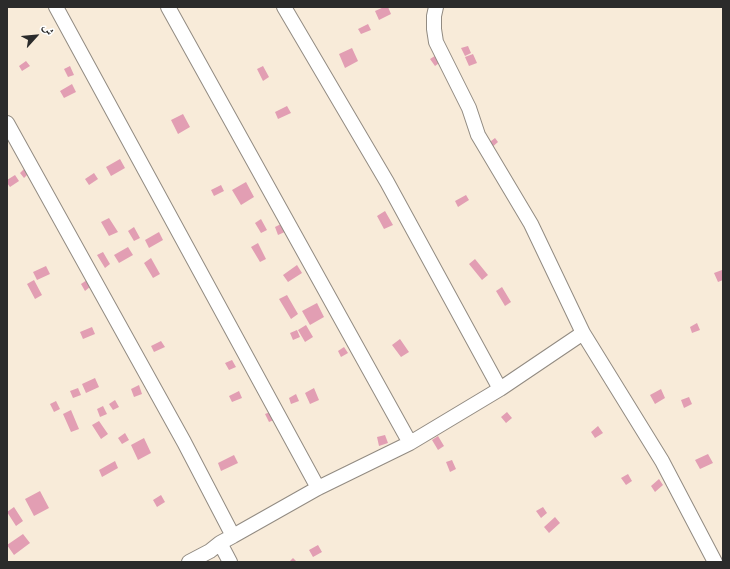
<!DOCTYPE html>
<html>
<head>
<meta charset="utf-8">
<style>
  body { margin:0 }
  #map { position:relative; width:730px; height:569px; overflow:hidden; background:#f8ebd9; font-family:Vollkorn,Amiri,serif }
  canvas { display:block }
  .frame { position:absolute; inset:0; border:8px solid #2b2b2b; pointer-events:none }
  .north { position:absolute; left:16px; top:16px; width:40px; height:40px; -webkit-text-stroke:3px #fff; paint-order:stroke; rotate:63deg; font-size:11px; font-weight:700; line-height:16px; text-align:center; color:#2b2b2b }
  .north::after { content:''; display:block; margin:auto; width:14px; height:18px; background:#2b2b2b; clip-path:polygon(50% 0,100% 100%,50% 72%,0 100%) }
</style>
</head>
<body>
<div id="map">
<canvas width="730" height="569"></canvas>
<div class="frame"></div>
<div class="north">ش</div>
</div>
<script>
const ctx = document.querySelector('canvas').getContext('2d');
ctx.lineJoin = 'round';
function paint(path, color) {
  ctx.fillStyle = color;
  ctx.fill(path, 'evenodd');
}
function strokePath(path, color, width, dash) {
  ctx.strokeStyle = color;
  ctx.lineWidth = width;
  ctx.lineCap = dash ? 'butt' : 'round';
  ctx.setLineDash(dash || []);
  ctx.stroke(path);
}
const building = new Path2D(`
  M384,7H388L391,14L379,20L375,11Z
  M368,24L371,30L361,34L358,29Z
  M468,46L471,53L465,56L461,48Z
  M352,48L358,61L345,68L339,54Z
  M438,54L442,61L435,66L430,59Z
  M473,54L477,63L469,66L465,57Z
  M26,61L30,66L22,71L19,66Z
  M70,66L74,75L68,77L64,69Z
  M263,66L269,77L263,81L257,69Z
  M72,84L76,92L64,98L60,91Z
  M287,106L291,113L278,119L275,112Z
  M183,114L190,127L178,134L171,120Z
  M495,138L498,142L490,149L486,145Z
  M120,159L125,168L111,176L106,167Z
  M26,167L30,172L24,178L20,173Z
  M94,173L98,179L89,185L85,179Z
  M15,175L19,181L10,187L7,183V180Z
  M246,182L254,197L241,205L232,190Z
  M221,185L224,191L214,196L211,190Z
  M466,195L469,200L458,207L455,201Z
  M385,211L393,225L384,229L377,216Z
  M109,218L118,232L109,236L101,222Z
  M261,219L267,230L261,233L255,223Z
  M283,223L287,231L278,235L275,227Z
  M134,227L140,238L134,241L128,231Z
  M159,232L163,240L149,248L145,240Z
  M258,243L266,259L260,262L251,247Z
  M128,247L133,255L119,263L114,255Z
  M103,252L110,264L105,268L97,255Z
  M151,258L160,274L153,278L144,263Z
  M475,259L488,275L482,280L469,264Z
  M297,265L302,273L288,282L283,275Z
  M46,266L50,274L37,280L33,272Z
  M722,270L723,280L718,282L714,273Z
  M34,280L42,295L35,299L27,284Z
  M87,280L91,286L85,291L81,284Z
  M502,287L511,302L505,306L496,291Z
  M287,295L298,314L291,319L279,299Z
  M317,303L324,317L310,325L302,311Z
  M697,323L700,330L692,333L690,327Z
  M306,325L313,337L305,342L298,330Z
  M92,327L95,334L83,339L80,332Z
  M297,330L300,337L293,340L290,333Z
  M400,339L409,352L401,357L392,345Z
  M161,341L165,347L154,352L151,346Z
  M344,347L348,353L341,357L338,351Z
  M232,360L236,367L229,370L225,363Z
  M95,378L99,387L86,393L82,384Z
  M139,385L142,394L134,397L131,389Z
  M78,388L81,395L73,398L70,391Z
  M314,388L319,400L310,404L305,393Z
  M661,389L665,398L655,404L650,395Z
  M239,391L242,398L232,402L229,396Z
  M296,394L299,401L291,404L289,398Z
  M689,397L692,404L684,408L681,400Z
  M115,400L119,407L113,410L109,404Z
  M56,401L60,409L54,412L50,404Z
  M103,406L107,414L100,417L97,409Z
  M71,410L79,429L71,432L63,414Z
  M273,411L276,419L269,422L265,414Z
  M507,412L512,418L506,423L501,417Z
  M99,421L108,434L101,439L92,425Z
  M598,426L603,433L595,438L591,432Z
  M125,433L129,440L122,444L118,438Z
  M385,435L388,443L379,446L377,437Z
  M438,436L444,446L438,450L432,440Z
  M144,438L151,453L138,460L131,445Z
  M708,454L713,463L700,469L695,460Z
  M234,455L238,463L221,471L218,463Z
  M452,460L456,469L450,472L446,462Z
  M115,461L118,468L102,477L99,470Z
  M628,474L632,481L626,485L621,478Z
  M659,479L663,485L655,492L651,486Z
  M40,491L49,508L34,516L25,499Z
  M161,495L165,502L157,507L153,500Z
  M14,507L23,521L16,526L7,512Z
  M543,507L547,513L541,518L536,511Z
  M555,517L560,523L549,533L544,527Z
  M23,534L30,543L14,555L7,545Z
  M318,545L322,552L313,557L309,550Z
  M293,558L297,562H289Z`);
const street = new Path2D(`
  M56,7L318,488
  M168,7L410,443
  M284,7L387,182L500,389
  M436,7L434,16V29L436,42L469,108L478,135L531,224L583,333L662,461L715,562
  M7,123L184,442L233,536L220,543
  M233,536L318,488L410,443L500,389L583,333
  M189,562L210,551L220,543L230,562`);
paint(building, '#e29eb3');
strokePath(street, '#928b82', 16);
strokePath(street, '#fff', 14);
</script>
</body>
</html>
